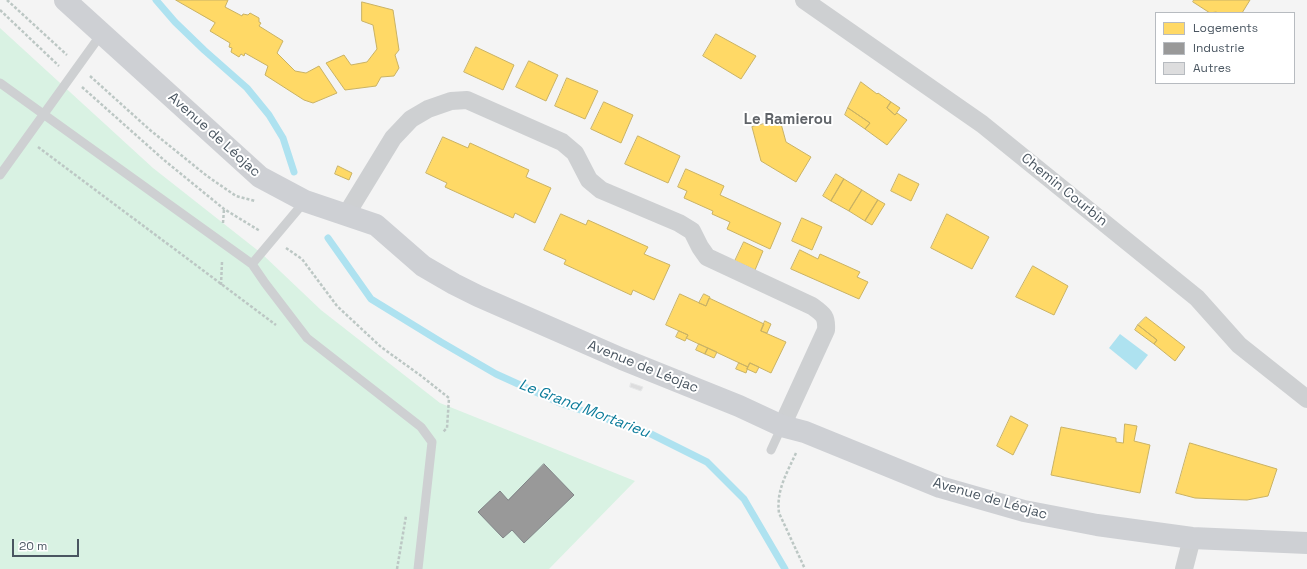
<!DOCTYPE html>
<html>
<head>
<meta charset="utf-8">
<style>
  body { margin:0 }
  #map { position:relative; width:1307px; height:569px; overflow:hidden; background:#f4f4f4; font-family:"Space Grotesk",sans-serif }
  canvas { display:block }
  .legend { position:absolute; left:1155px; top:12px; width:140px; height:72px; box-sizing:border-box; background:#fff; border:1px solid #b7bbc0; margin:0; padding:5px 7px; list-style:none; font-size:12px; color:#4a5661 }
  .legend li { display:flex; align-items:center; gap:8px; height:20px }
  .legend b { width:20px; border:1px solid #b7bbc0 }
  .scale { position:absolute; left:12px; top:539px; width:67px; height:18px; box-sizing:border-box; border:2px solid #4a5661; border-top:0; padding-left:5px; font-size:12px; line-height:14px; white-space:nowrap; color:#4a5661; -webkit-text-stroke:3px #fff; paint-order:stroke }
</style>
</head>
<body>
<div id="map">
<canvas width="1307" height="569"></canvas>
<ul class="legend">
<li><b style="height:11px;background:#ffd966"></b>Logements</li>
<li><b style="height:11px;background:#999"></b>Industrie</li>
<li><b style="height:11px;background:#ddddde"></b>Autres</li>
</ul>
<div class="scale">20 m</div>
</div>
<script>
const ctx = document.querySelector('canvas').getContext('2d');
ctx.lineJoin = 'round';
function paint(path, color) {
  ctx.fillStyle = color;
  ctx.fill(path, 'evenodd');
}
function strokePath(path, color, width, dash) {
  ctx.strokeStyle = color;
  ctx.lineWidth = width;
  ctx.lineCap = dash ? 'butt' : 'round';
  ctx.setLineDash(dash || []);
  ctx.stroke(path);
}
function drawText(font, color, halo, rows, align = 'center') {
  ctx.font = font + ' "Space Grotesk",sans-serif';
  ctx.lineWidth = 4;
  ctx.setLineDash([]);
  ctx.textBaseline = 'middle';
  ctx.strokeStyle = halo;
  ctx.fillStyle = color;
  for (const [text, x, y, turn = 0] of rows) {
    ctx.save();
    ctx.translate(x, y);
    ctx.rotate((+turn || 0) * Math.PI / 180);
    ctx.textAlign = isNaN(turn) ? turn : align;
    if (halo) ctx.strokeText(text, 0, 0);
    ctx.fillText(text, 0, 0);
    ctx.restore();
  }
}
const green = new Path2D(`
  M0,28L153,168L261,253L321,310L440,403L635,481L549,569H0Z`);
const water = new Path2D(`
  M1120,334L1148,355L1136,370L1109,348Z`);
const homes = new Path2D(`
  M176,0H228L225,7L242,16L243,14L248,15L250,13L259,18V22L261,23L259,26L283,41L277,53L295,71L306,73L319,66L337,93L313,103L304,100L265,75L268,66L245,53L244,56L241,54L239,57L231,52L232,48L229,47L230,43L210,31L215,23Z
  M1194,0H1250L1242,13H1218L1216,12L1210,13L1193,2Z
  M362,2L393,10L399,50L395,55L399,68L394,76L381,77L376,86L345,90L326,63L344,55L351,65L367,62L377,49L373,25L362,21Z
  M716,34L756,56L741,79L703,56Z
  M476,47L514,65L503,90L464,72Z
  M529,61L558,75L546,101L516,87Z
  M567,78L598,91L585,119L555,106Z
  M861,82L877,94L878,93L891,102L887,108L895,115L897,113L907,120L887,145L865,129L870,123L848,108Z
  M604,102L633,115L621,143L591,129Z
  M891,102L900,108L895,115L887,108Z
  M848,108L870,123L865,129L845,115Z
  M780,120L786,142L811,157L796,182L761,161L752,127Z
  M638,136L680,156L668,183L625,164Z
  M443,137L468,148L470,143L529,170L526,177L551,188L535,223L515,213L513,218L445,187L447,183L426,173Z
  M338,166L352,173L349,180L335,174Z
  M686,169L724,186L720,195L781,223L770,249L727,229L730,222L712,214L713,211L684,198L687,191L678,187Z
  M836,174L844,179L831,201L823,196Z
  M899,174L919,184L911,201L891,191Z
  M844,179L862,190L849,211L831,201Z
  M862,190L878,200L865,221L849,211Z
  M878,200L885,204L872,225L865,221Z
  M561,214L586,225L588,220L648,247L644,254L670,265L654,300L633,290L631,295L564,264L566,260L544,250Z
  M947,214L989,237L972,269L931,248Z
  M802,218L822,227L812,250L792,241Z
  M744,242L763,251L755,270L735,261Z
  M800,250L818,259L820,254L860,272L857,277L868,282L859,299L791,269Z
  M1033,266L1068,286L1054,315L1016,297Z
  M680,294L706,306L709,298L764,324L761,331L786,342L771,373L750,363L748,367L686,338L688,335L666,325Z
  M704,294L710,297L706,306L699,303Z
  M1146,317L1185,347L1175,361L1154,344L1157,340L1138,325Z
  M765,321L771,324L767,333L761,331Z
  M1138,325L1157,340L1154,344L1135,330Z
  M679,331L688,335L685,341L676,337Z
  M699,344L708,348L705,354L696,350Z
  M708,348L717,352L714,358L705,354Z
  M739,363L748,367L746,373L736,369Z
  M750,363L759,367L756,373L747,369Z
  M1011,416L1028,425L1013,455L997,446Z
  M1125,424L1137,426L1134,441L1150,445L1140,493L1051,475L1061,427L1116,438V442L1123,443Z
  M1190,443L1277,469L1268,496L1247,500L1218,499L1195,498L1176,493Z`);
const industry = new Path2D(`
  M544,464L574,495L524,543L512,530L503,538L478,512L500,491L508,500Z`);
const stream = new Path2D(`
  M156,0L175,22L204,50L247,88L269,115L283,138L294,172
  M328,238L371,299L441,342L496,374L560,403L651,434L707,462L744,499L785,569`);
const building = new Path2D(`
  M631,383L643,387L641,391L630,387Z`);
const path = new Path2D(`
  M7,0L67,55
  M0,10L59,66
  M90,76L150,130L207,176L236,196L255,201
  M82,87L164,160L224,209L260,231
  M38,147L276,325
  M223,223L224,209
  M286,248L302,259L337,306L381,347L420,375L449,398L447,428L443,432
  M221,285L222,262
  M796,453C787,473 776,490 779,513L805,569
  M397,569L406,516`);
const lane = new Path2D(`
  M0,83L252,264
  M0,175L102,33
  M305,201L252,264L265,283L307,338L421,427L432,442L418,569
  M771,450L782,426`);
const street = new Path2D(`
  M804,0L982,124L1197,298L1239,345L1307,399
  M346,215L393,138L411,119L428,109L451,101L467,100L562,142L575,153L589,180L601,190L679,223L692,231L700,247L707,257L812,306C823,314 827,316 826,330L782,426
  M1184,569L1192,538`);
const secondary = new Path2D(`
  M65,0L260,177L305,201L376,225L423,266L454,284L478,296L622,359L739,406L782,426L805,432L940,487L1024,511L1097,525L1192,538L1307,543`);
const streetNames = [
  ["Avenue de Léojac",214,135,42],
  ["Chemin Courbin",1064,190,39],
  ["Avenue de Léojac",643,367,22],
  ["Avenue de Léojac",990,499,16]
];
const neighbourhoodNames = [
  ["Le Ramierou",788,120]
];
const waterNames = [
  ["Le Grand Mortarieu",584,409,21]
];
paint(green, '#d9f2e3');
paint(water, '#aee2f0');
paint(homes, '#ffd966');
strokePath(homes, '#c9b264', 1);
paint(industry, '#999');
strokePath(industry, '#818588', 1);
strokePath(stream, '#aee2f0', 7);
paint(building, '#ddddde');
strokePath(building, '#e5e6e7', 1);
strokePath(path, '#bcc7c4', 2.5, [3, 2]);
strokePath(lane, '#ced0d2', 9);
strokePath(street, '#ced0d2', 18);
strokePath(secondary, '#ced0d4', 22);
drawText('14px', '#4a5661', '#fff', streetNames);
drawText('bold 15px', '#5f6368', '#fff', neighbourhoodNames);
drawText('italic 15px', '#0c7c9b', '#fff', waterNames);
</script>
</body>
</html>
